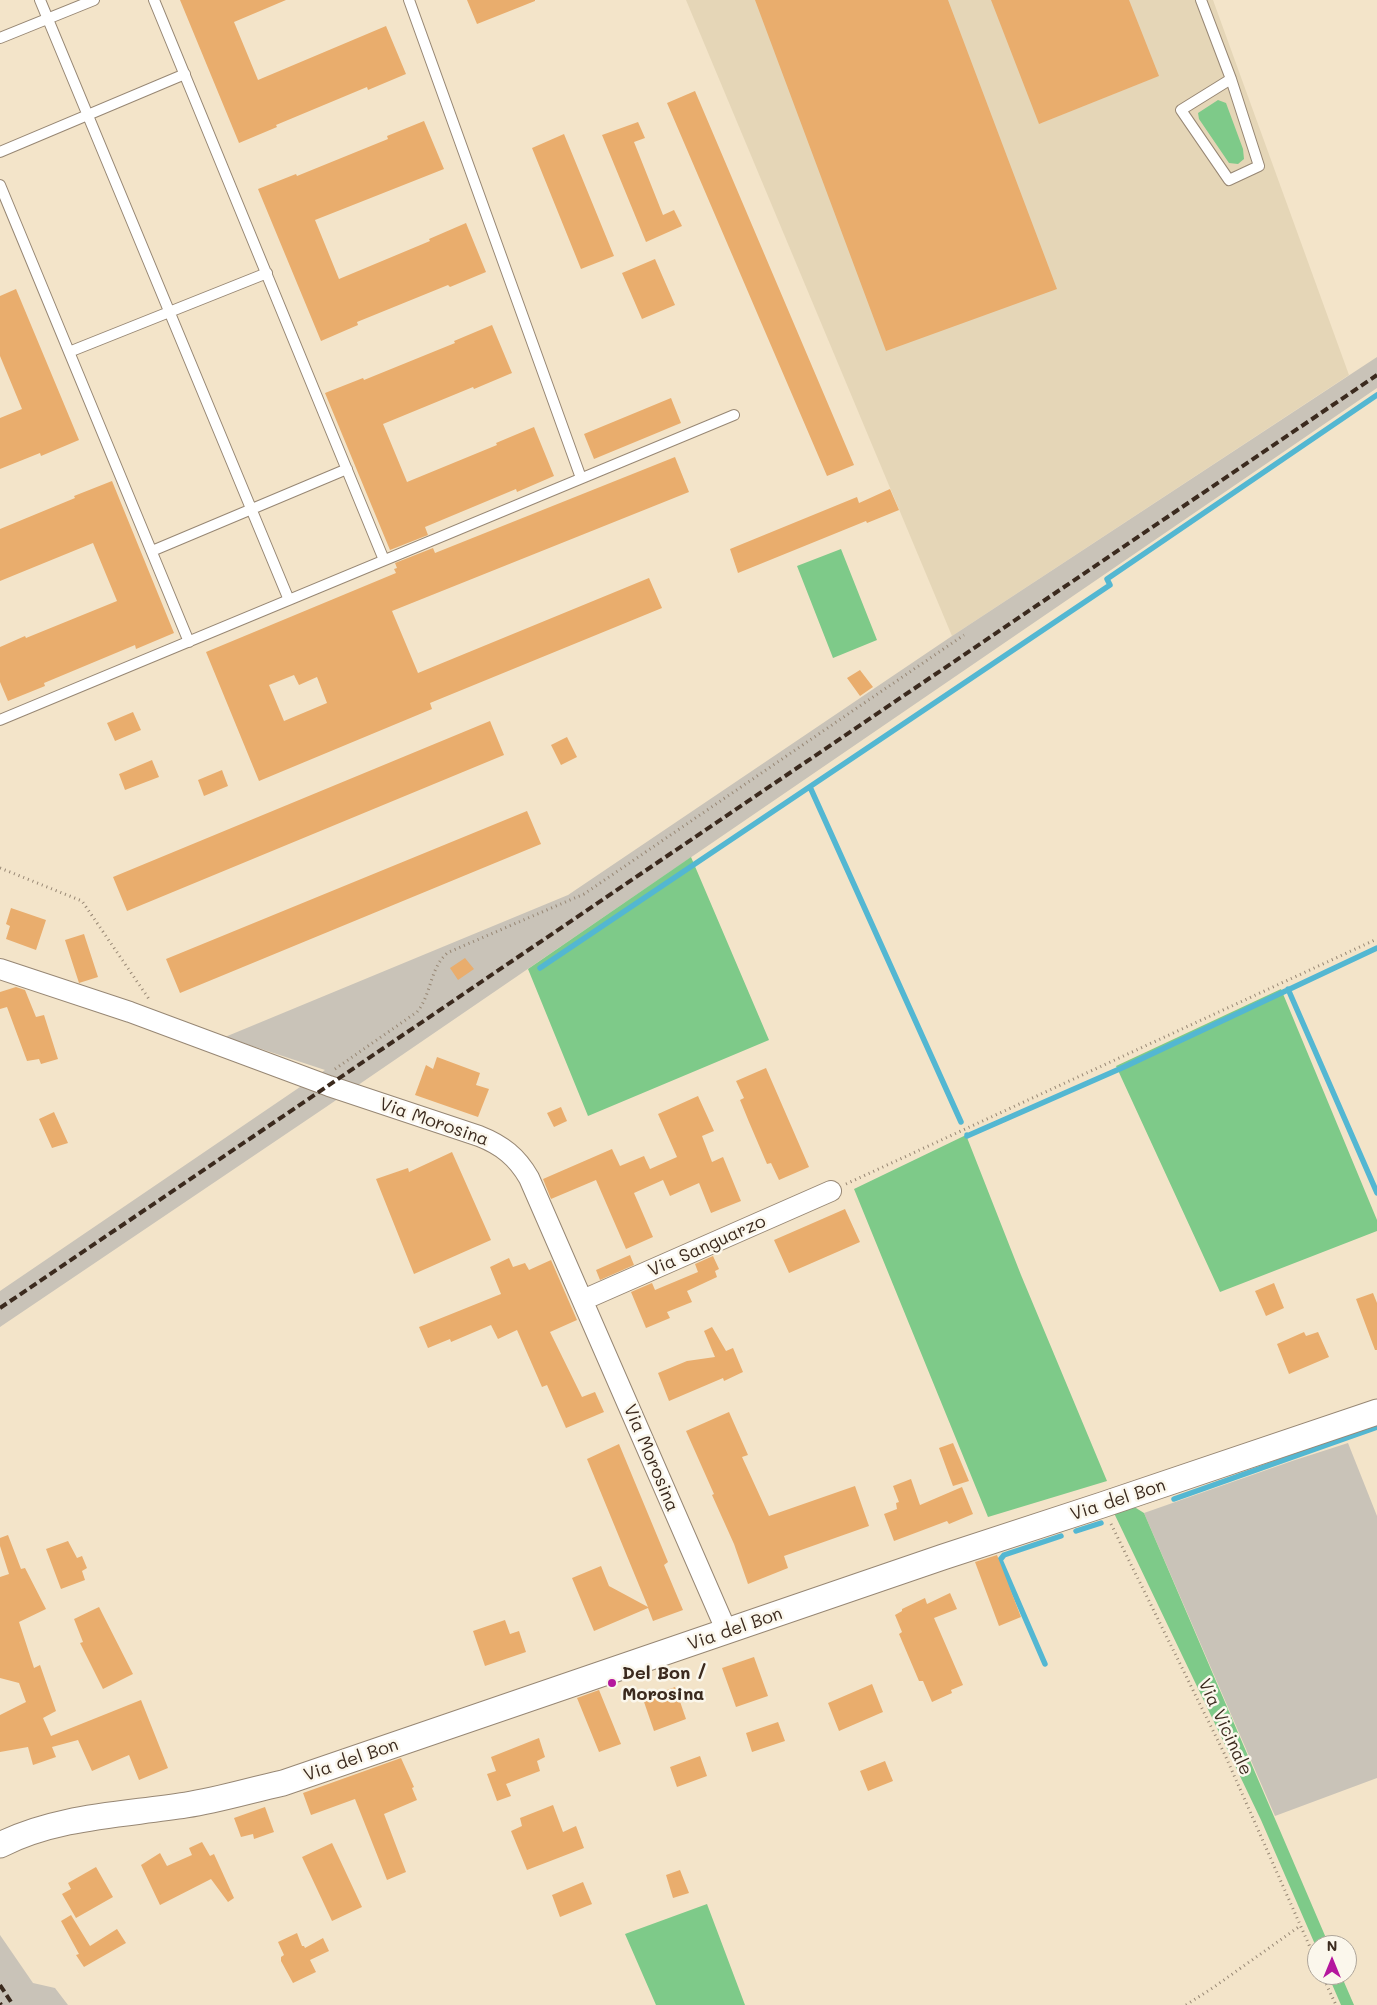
<!DOCTYPE html>
<html>
<head>
<meta charset="utf-8">
<style>
  body { margin:0 }
  #map { position:relative; width:1377px; height:2005px; overflow:hidden; background:#f3e4c9; font-family:Mali,sans-serif }
  canvas { display:block }
  .north { position:absolute; left:1307px; top:1935px; width:50px; height:50px; box-sizing:border-box; background:#fbf7ec; border:1px solid #aea59a; border-radius:50%; rotate:0deg; font-size:14px; font-weight:700; line-height:20px; text-align:center; color:#3b2a1e }
  .north::after { content:''; display:block; margin:auto; width:18px; height:22px; background:#b5179e; clip-path:polygon(50% 0,100% 100%,50% 72%,0 100%) }
</style>
</head>
<body>
<div id="map">
<canvas width="1377" height="2005"></canvas>
<div class="north">N</div>
</div>
<script>
const ctx = document.querySelector('canvas').getContext('2d');
ctx.lineJoin = 'round';
function paint(path, color) {
  ctx.fillStyle = color;
  ctx.fill(path, 'evenodd');
}
function strokePath(path, color, width, dash) {
  ctx.strokeStyle = color;
  ctx.lineWidth = width;
  ctx.lineCap = dash ? 'butt' : 'round';
  ctx.setLineDash(dash || []);
  ctx.stroke(path);
}
function drawText(font, color, halo, rows, align = 'center') {
  ctx.font = font + ' Mali,sans-serif';
  ctx.lineWidth = 5;
  ctx.setLineDash([]);
  ctx.textBaseline = 'middle';
  ctx.strokeStyle = halo;
  ctx.fillStyle = color;
  for (const [text, x, y, turn = 0] of rows) {
    ctx.save();
    ctx.translate(x, y);
    ctx.rotate((+turn || 0) * Math.PI / 180);
    ctx.textAlign = isNaN(turn) ? turn : align;
    if (halo) ctx.strokeText(text, 0, 0);
    ctx.fillText(text, 0, 0);
    ctx.restore();
  }
}
const built = new Path2D(`
  M686,0H1213L1349,375L952,636Z`);
const industrial = new Path2D(`
  M1377,357V388L326,1107L0,1327V1291L325,1070L225,1037L568,895L952,636Z
  M1348,1443L1377,1516V1778L1275,1816L1144,1513L1292,1461Z
  M0,1935L33,1983L55,1988L68,2005H0Z`);
const green = new Path2D(`
  M1218,100L1226,103L1243,149L1244,159L1238,164L1229,163L1199,119L1198,113Z
  M841,549L877,640L833,658L797,566Z
  M691,857L769,1040L588,1116L528,969Z
  M1281,989L1377,1220V1231L1220,1292L1116,1066Z
  M966,1135L1021,1275L1107,1481L988,1517L854,1189Z
  M1128,1508H1136L1144,1513L1329,1945H1317V1949L1261,1820L1113,1511Z
  M707,1904L745,2005H656L625,1934Z
  M1328,1975H1341L1354,2005H1341Z`);
const stream = new Path2D(`
  M810,787L961,1122
  M540,968L1110,585L1107,579L1377,395
  M1288,989L1377,1193
  M967,1135V1136L1124,1067L1377,948
  M1174,1499L1377,1427
  M1076,1531L1101,1523
  M1045,1664L1000,1560L1004,1555L1061,1536`);
const building = new Path2D(`
  M180,0H286L234,22L258,80L386,26L406,74L368,90L367,87L276,125L277,127L239,143Z
  M467,0H535V1L477,24Z
  M755,0H948L1057,289L886,351Z
  M991,0H1129L1159,76L1039,124Z
  M695,91L854,465L827,476L667,103Z
  M424,121L444,169L315,220L339,279L430,241L429,239L466,223L486,272L450,287L448,285L357,322L358,325L321,341L258,189L296,174L297,176L388,139L387,136Z
  M638,122L645,138L634,142L663,215L674,210L682,226L646,242L602,135Z
  M564,134L614,256L581,269L532,148Z
  M655,259L675,305L642,319L622,273Z
  M16,289L79,440L41,456L40,453L0,469V418L22,409L0,356V296Z
  M492,325L512,373L474,389L473,387L383,424L407,482L497,445L496,443L534,427L554,476L517,492L516,489L425,527L428,535L390,550L325,393L363,378L364,380L455,343L454,341Z
  M671,398L681,423L594,459L584,434Z
  M675,457L689,492L392,611L418,673L649,578L662,608L430,703L432,709L259,781L206,652L396,573L394,569L397,568L395,563L433,548L435,553ZM294,675L299,685L317,677L327,703L284,721L269,685Z
  M112,481L174,633L136,649L135,645L44,683L45,686L8,701L0,682V647L25,636L26,638L117,601L93,543L0,581V529L75,498L74,496Z
  M890,489L899,510L867,523L866,521L738,573L730,549L857,497L859,503Z
  M860,670L873,687L860,696L847,678Z
  M133,712L141,730L115,741L107,723Z
  M490,721L504,755L127,911L113,877Z
  M567,737L577,757L561,765L551,745Z
  M152,760L159,777L125,790L119,774Z
  M222,770L228,786L204,796L198,780Z
  M527,811L541,844L180,993L166,959Z
  M11,908L46,920L36,950L6,939L10,926L6,924Z
  M84,934L98,977L79,983L65,940Z
  M465,958L474,969L458,980L450,968Z
  M16,987L25,990L36,1017L44,1015L58,1059L41,1064L39,1059L27,1061L7,1007L0,1009V992Z
  M437,1057L480,1073L476,1085L489,1089L478,1117L415,1095L426,1065L433,1069Z
  M766,1068L809,1167L779,1180L771,1163L767,1164L749,1122L740,1100L744,1098L736,1081Z
  M698,1096L714,1131L702,1136L712,1162L723,1157L741,1201L711,1213L699,1183L670,1196L663,1180L634,1193L653,1237L626,1249L596,1180L551,1199L543,1179L612,1149L620,1166L644,1156L650,1169L677,1157L658,1114Z
  M561,1107L567,1121L554,1127L547,1113Z
  M54,1112L68,1143L52,1148L39,1119Z
  M452,1152L491,1240L414,1274L376,1179L408,1168L409,1172Z
  M845,1209L860,1242L789,1273L774,1240Z
  M630,1255L634,1265L600,1280L596,1270Z
  M713,1256L719,1269L715,1271L717,1277L687,1291L692,1302L667,1312L670,1318L646,1328L631,1292L652,1283L655,1290L698,1272L695,1264Z
  M509,1258L513,1267L525,1263L529,1270L551,1260L577,1320L550,1332L582,1397L595,1392L604,1412L566,1428L547,1385L542,1387L517,1330L498,1339L491,1325L451,1342L450,1339L428,1348L419,1327L501,1294L490,1267Z
  M1274,1283L1284,1308L1266,1316L1255,1291Z
  M1373,1293L1377,1303V1350H1375L1356,1299Z
  M712,1327L726,1351L733,1348L743,1372L724,1381L723,1378L669,1401L658,1373L687,1361L715,1357L704,1331Z
  M1304,1332L1306,1336L1318,1332L1329,1357L1289,1374L1277,1344Z
  M729,1412L748,1455L742,1457L769,1516L855,1486L869,1526L784,1556L788,1568L748,1584L734,1544L712,1495L714,1494L686,1431Z
  M953,1443L969,1481L953,1486L939,1448Z
  M619,1444L668,1562L664,1565L683,1610L653,1621L648,1608L594,1631L572,1578L601,1566L609,1586L648,1607L587,1459Z
  M911,1479L920,1505L962,1487L973,1514L949,1524L947,1521L894,1541L884,1514L897,1509L896,1503L899,1502L893,1486Z
  M8,1535L21,1569L25,1568L46,1609L19,1622L34,1668L40,1665L56,1711L43,1718L51,1736L141,1700L168,1768L139,1780L129,1755L92,1771L78,1740L52,1747L56,1757L33,1765L28,1747L0,1752V1715L26,1702L19,1683L0,1678V1577L9,1574L0,1546V1538Z
  M68,1541L77,1558L82,1556L87,1568L82,1571L85,1580L61,1589L46,1549Z
  M997,1555L1021,1617L999,1626L975,1562Z
  M950,1593L957,1609L934,1618L963,1685L951,1690L952,1693L932,1702L923,1681H919L899,1634L902,1632L895,1615L902,1611V1609L925,1598L927,1604Z
  M99,1607L133,1674L103,1689L80,1643L83,1642L74,1619Z
  M505,1620L510,1634L519,1631L526,1652L485,1666L473,1631Z
  M754,1657L768,1696L736,1707L722,1668Z
  M872,1684L883,1712L839,1731L828,1703Z
  M675,1687L686,1719L654,1731L643,1699Z
  M599,1690L621,1744L599,1752L577,1698Z
  M778,1722L785,1741L752,1752L746,1733Z
  M539,1738L545,1757L537,1761L540,1771L506,1784L511,1796L497,1801L487,1774L496,1771L491,1757Z
  M700,1756L707,1776L677,1787L670,1767Z
  M401,1758L414,1787L412,1788L417,1800L384,1814L406,1872L387,1880L355,1799L311,1815L303,1793Z
  M885,1761L893,1781L868,1791L860,1771Z
  M553,1805L563,1832L576,1826L584,1848L527,1870L511,1831L522,1826L520,1818Z
  M265,1807L274,1832L254,1839L253,1834L241,1837L234,1818Z
  M202,1842L210,1856L214,1854L234,1898L228,1902L211,1879L160,1905L141,1865L160,1853L167,1866L192,1855L189,1848Z
  M332,1843L362,1907L332,1921L302,1857Z
  M96,1867L113,1897L76,1918L62,1894L71,1889L68,1883Z
  M680,1870L689,1893L673,1898L666,1875Z
  M583,1882L592,1904L560,1917L552,1895Z
  M71,1915L90,1946L117,1929L126,1943L84,1967L76,1955L79,1954L61,1921Z
  M297,1933L302,1946H304L305,1948L323,1938L329,1951L310,1960L316,1972L293,1983L281,1961V1957L284,1955L278,1942Z`);
const path = new Path2D(`
  M0,868L82,901L149,999
  M335,1069L417,1012C432,994 430,965 449,952L584,894L964,635
  M846,1184L1377,939
  M1111,1524L1225,1755L1317,1963
  M1322,1975L1336,2005
  M1186,2005L1214,1987L1300,1926`);
const service = new Path2D(`
  M40,0L289,600
  M154,0L384,560
  M409,0L581,478
  M1201,0L1231,79L1259,166L1229,180L1181,110L1231,79
  M0,38L94,0
  M0,152L185,74
  M0,185L189,642
  M69,352L267,273
  M152,551L347,469
  M0,720L734,415`);
const minor = new Path2D(`
  M0,969L130,1012L329,1086L479,1136C502,1145 517,1157 529,1178L727,1632
  M583,1300L831,1191`);
const tertiary = new Path2D(`
  M0,1845C57,1816 123,1815 186,1805C219,1800 251,1790 283,1783L943,1557L1102,1505L1377,1412`);
const rail = new Path2D(`
  M0,1308L1377,375
  M0,1985L13,2005
  M0,2003L1,2005`);
const markers = [
  [612,1683,5,"#b5179e"]
];
const streetNames = [
  ["Via Morosina",434,1122,19],
  ["Via Sanguarzo",707,1246,-24],
  ["Via Morosina",651,1458,67],
  ["Via del Bon",1118,1500,-18],
  ["Via del Bon",735,1629,-19],
  ["Via Vicinale",1225,1727,65],
  ["Via del Bon",351,1760,-19]
];
const poiNames = [
  ["Del Bon /",622,1673],
  ["Morosina",622,1694]
];
paint(built, '#e5d6b7');
paint(industrial, '#c9c3b8');
paint(green, '#7eca89');
strokePath(stream, '#53b7d2', 5.5);
paint(building, '#e9ad6d');
strokePath(service, '#978774', 12);
strokePath(minor, '#978774', 22);
strokePath(tertiary, '#978774', 27);
strokePath(path, '#978774', 3, [1, 4]);
strokePath(service, '#fff', 10);
strokePath(minor, '#fff', 20);
strokePath(tertiary, '#fff', 25);
strokePath(rail, '#3b2a1e', 4, [8, 4]);
for (const [x, y, r, color] of markers) {
  const dot = new Path2D();
  dot.arc(x, y, r, 0, 2 * Math.PI);
  ctx.fillStyle = color;
  ctx.fill(dot);
  strokePath(dot, '#fbf7ec', 2);
}
drawText('18px', '#3b2a1e', '#fbf7ec', streetNames);
drawText('bold 18px', '#3b2a1e', '#fbf7ec', poiNames, 'left');
</script>
</body>
</html>
